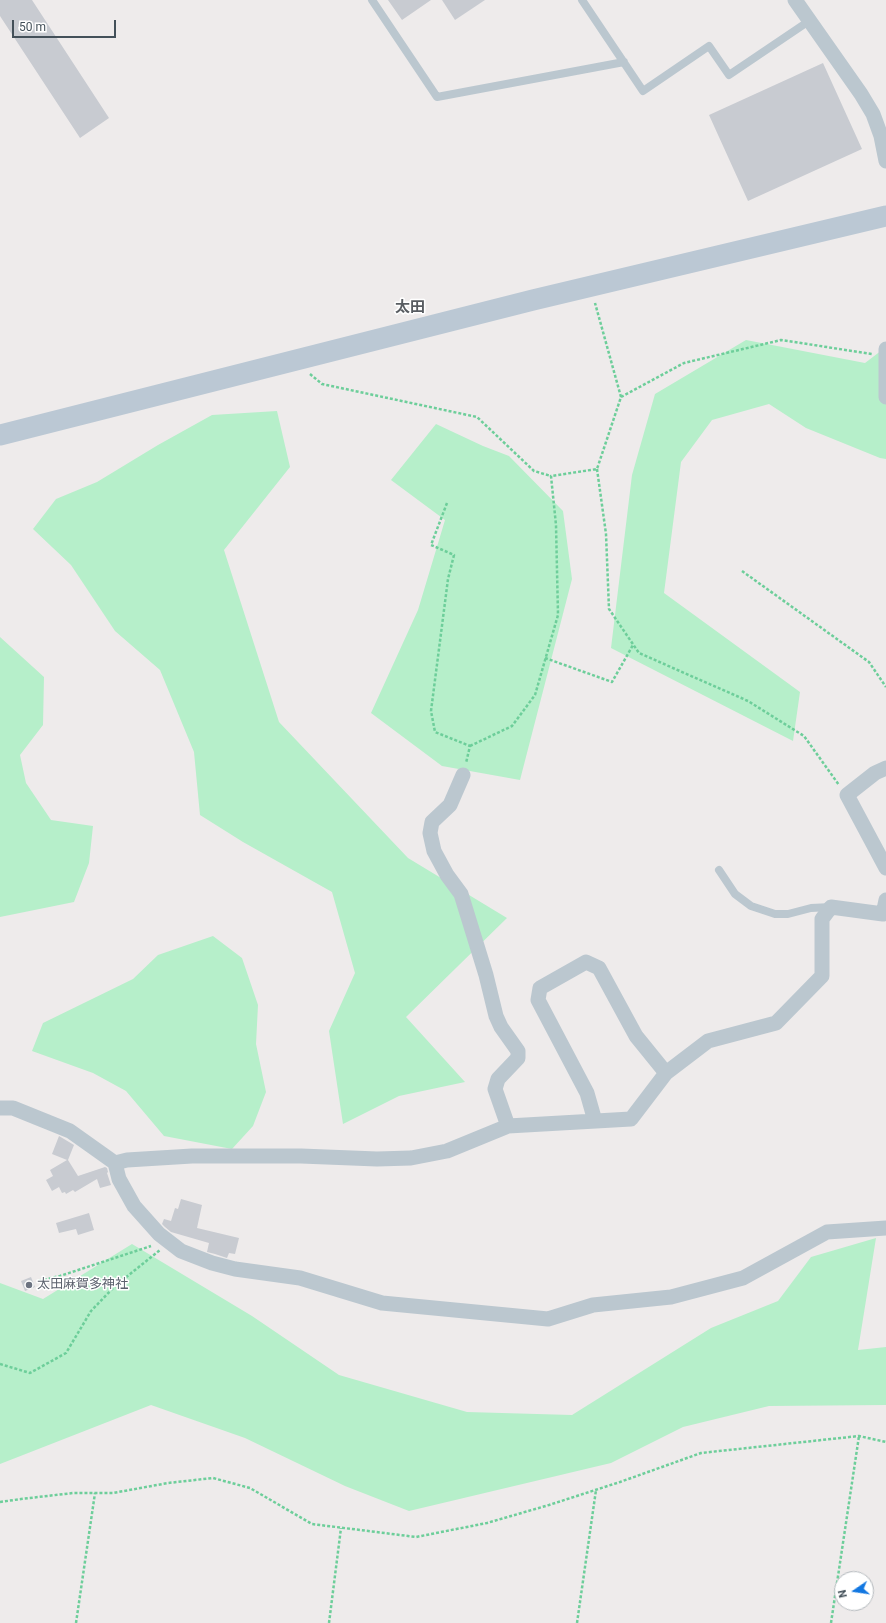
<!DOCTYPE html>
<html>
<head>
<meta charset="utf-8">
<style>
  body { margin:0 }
  #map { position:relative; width:886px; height:1623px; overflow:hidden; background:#eeebeb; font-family:Roboto,sans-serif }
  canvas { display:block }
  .north { position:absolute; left:834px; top:1571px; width:40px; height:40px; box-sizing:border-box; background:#fff; border:1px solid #b4b9bd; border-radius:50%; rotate:257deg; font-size:11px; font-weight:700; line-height:16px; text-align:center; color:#435059 }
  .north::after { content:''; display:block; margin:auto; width:14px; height:18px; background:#1277e1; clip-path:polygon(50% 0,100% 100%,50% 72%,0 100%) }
  .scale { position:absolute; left:12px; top:20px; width:104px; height:18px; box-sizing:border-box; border:2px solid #435059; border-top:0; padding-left:5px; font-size:12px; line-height:14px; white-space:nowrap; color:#435059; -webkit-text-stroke:3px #fff; paint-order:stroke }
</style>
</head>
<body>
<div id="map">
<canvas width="886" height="1623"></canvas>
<div class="north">N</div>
<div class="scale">50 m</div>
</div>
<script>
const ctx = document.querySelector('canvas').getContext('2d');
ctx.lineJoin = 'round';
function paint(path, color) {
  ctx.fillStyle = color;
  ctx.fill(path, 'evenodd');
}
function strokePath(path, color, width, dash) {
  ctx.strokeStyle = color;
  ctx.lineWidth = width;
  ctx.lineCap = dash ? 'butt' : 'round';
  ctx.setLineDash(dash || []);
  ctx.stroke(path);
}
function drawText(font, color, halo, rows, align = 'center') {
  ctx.font = font + ' Roboto,"Noto Sans JP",sans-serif';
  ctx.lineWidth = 3;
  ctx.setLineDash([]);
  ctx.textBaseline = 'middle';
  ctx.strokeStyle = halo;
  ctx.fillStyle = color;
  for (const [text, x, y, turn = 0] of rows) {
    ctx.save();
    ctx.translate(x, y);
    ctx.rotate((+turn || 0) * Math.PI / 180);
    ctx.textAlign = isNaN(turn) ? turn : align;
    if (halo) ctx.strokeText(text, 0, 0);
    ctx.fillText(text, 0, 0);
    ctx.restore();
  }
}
const green = new Path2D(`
  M746,340L865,363L886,347V459L880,458L806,428L769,404L712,420L681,462L664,593L800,692L793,741L611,648L632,475L655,394Z
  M277,411L290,467L224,550L279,722L408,858L507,918L406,1017L465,1082L399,1096L343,1124L329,1031L355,973L332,892L243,842L200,815L194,752L160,670L115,631L71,565L33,529L56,499L97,482L158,445L212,415Z
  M436,424L483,446L509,456L563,511L572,579L520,780L442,766L371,713L418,610L445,520L391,480Z
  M0,637L44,677L43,725L20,755L26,783L51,820L93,826L89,863L74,902L0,917Z
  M213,936L242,958L258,1005L256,1044L266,1092L253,1126L232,1149L164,1136L126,1091L93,1073L32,1051L43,1023L133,979L158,955Z
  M876,1238L858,1350L886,1347V1405L769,1406L683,1427L611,1463L409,1511L345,1486L245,1438L151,1405L0,1464V1283L43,1299L132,1244L252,1316L339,1375L467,1412L572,1415L711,1328L778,1301L811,1257Z`);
const building = new Path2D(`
  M0,0H32L109,118L80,138L0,16Z
  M388,0H431L402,20Z
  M442,0H485L455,20Z
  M823,63L862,149L748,201L709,115Z
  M59,1136L74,1145L68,1160L78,1176L105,1167L107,1168L108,1172L107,1173L111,1185L100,1188L97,1179L75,1192L73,1190L66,1194L65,1192L62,1193L59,1187L52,1191L46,1180L53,1176L50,1170L67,1160L52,1154Z
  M181,1199L202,1205L197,1228L239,1238L235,1254L229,1253L227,1258L215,1254L207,1252L209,1243L171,1232L165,1227L162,1224L164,1219L171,1221L175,1208L178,1209Z
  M89,1213L94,1230L78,1235L76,1229L59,1233L56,1223Z
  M31,1277L35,1287L25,1291L21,1281Z`);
const path = new Path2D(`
  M310,374L322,384L477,417L534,471L551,476
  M621,397L684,363L781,340L872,354
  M597,469L606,534L609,609L639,653L748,701L804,736L839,785
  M447,503L431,545L454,555L448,579L431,711L435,732L470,746L466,763
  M742,571L869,662L886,687
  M545,658L612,682L633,645
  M470,746L512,726L535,695L558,615L556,525L551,476L597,469L621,397L595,303
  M39,1281L60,1276L151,1246
  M0,1364L30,1373L66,1353L91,1311L115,1286L160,1250
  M0,1502L21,1499L73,1493H113L168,1483L213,1478L250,1488L312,1524L416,1537L487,1523L549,1505L620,1482L701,1453L859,1436L886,1442
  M76,1623L95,1493
  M329,1623L341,1528
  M577,1623L596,1490
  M831,1623L859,1436`);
const lane = new Path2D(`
  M372,0L437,97L624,62
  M582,0L643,91L709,46L729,75L809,21
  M719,870L735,894L751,906L775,914H788L811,908L831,907`);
const street = new Path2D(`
  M795,0L861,94L873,114L881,136L886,161
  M886,349V397
  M886,768L875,773L847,795L886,868
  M463,775L450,805L432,822L430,833L434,851L447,875L461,894L486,975L496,1016L501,1027L518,1051V1058L498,1079L495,1089L508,1126
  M0,1108H13L70,1131L115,1163L127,1160L192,1156H301L377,1159L411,1158L447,1151L508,1126L631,1119L666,1073L708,1041L776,1023L822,976V919L831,907L883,914L886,900
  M595,1121L587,1093L538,1000L540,988L586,962L599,968L636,1036L666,1073
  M115,1163L119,1179L134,1206L159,1234L181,1251L212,1263L235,1269L300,1278L382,1303L548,1319L593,1305L671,1297L743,1278L827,1232L886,1228`);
const secondary = new Path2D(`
  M0,435L533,300L886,216`);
const markers = [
  [29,1285,4,"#6b7280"]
];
const worshipNames = [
  ["太田麻賀多神社",37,1285]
];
const quarterNames = [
  ["太田",410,308]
];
paint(green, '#b6efca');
paint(building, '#c8cbd1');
strokePath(path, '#6dce9a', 2.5, [3, 2]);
strokePath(lane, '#bbc7cf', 8);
strokePath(street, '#bbc7cf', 15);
strokePath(secondary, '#bbc8d4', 21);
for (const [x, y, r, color] of markers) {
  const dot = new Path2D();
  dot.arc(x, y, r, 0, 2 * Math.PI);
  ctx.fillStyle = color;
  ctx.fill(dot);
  strokePath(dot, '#fff', 1.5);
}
drawText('13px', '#5b616d', '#fff', worshipNames, 'left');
drawText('bold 15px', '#585c61', '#fff', quarterNames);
</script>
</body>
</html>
